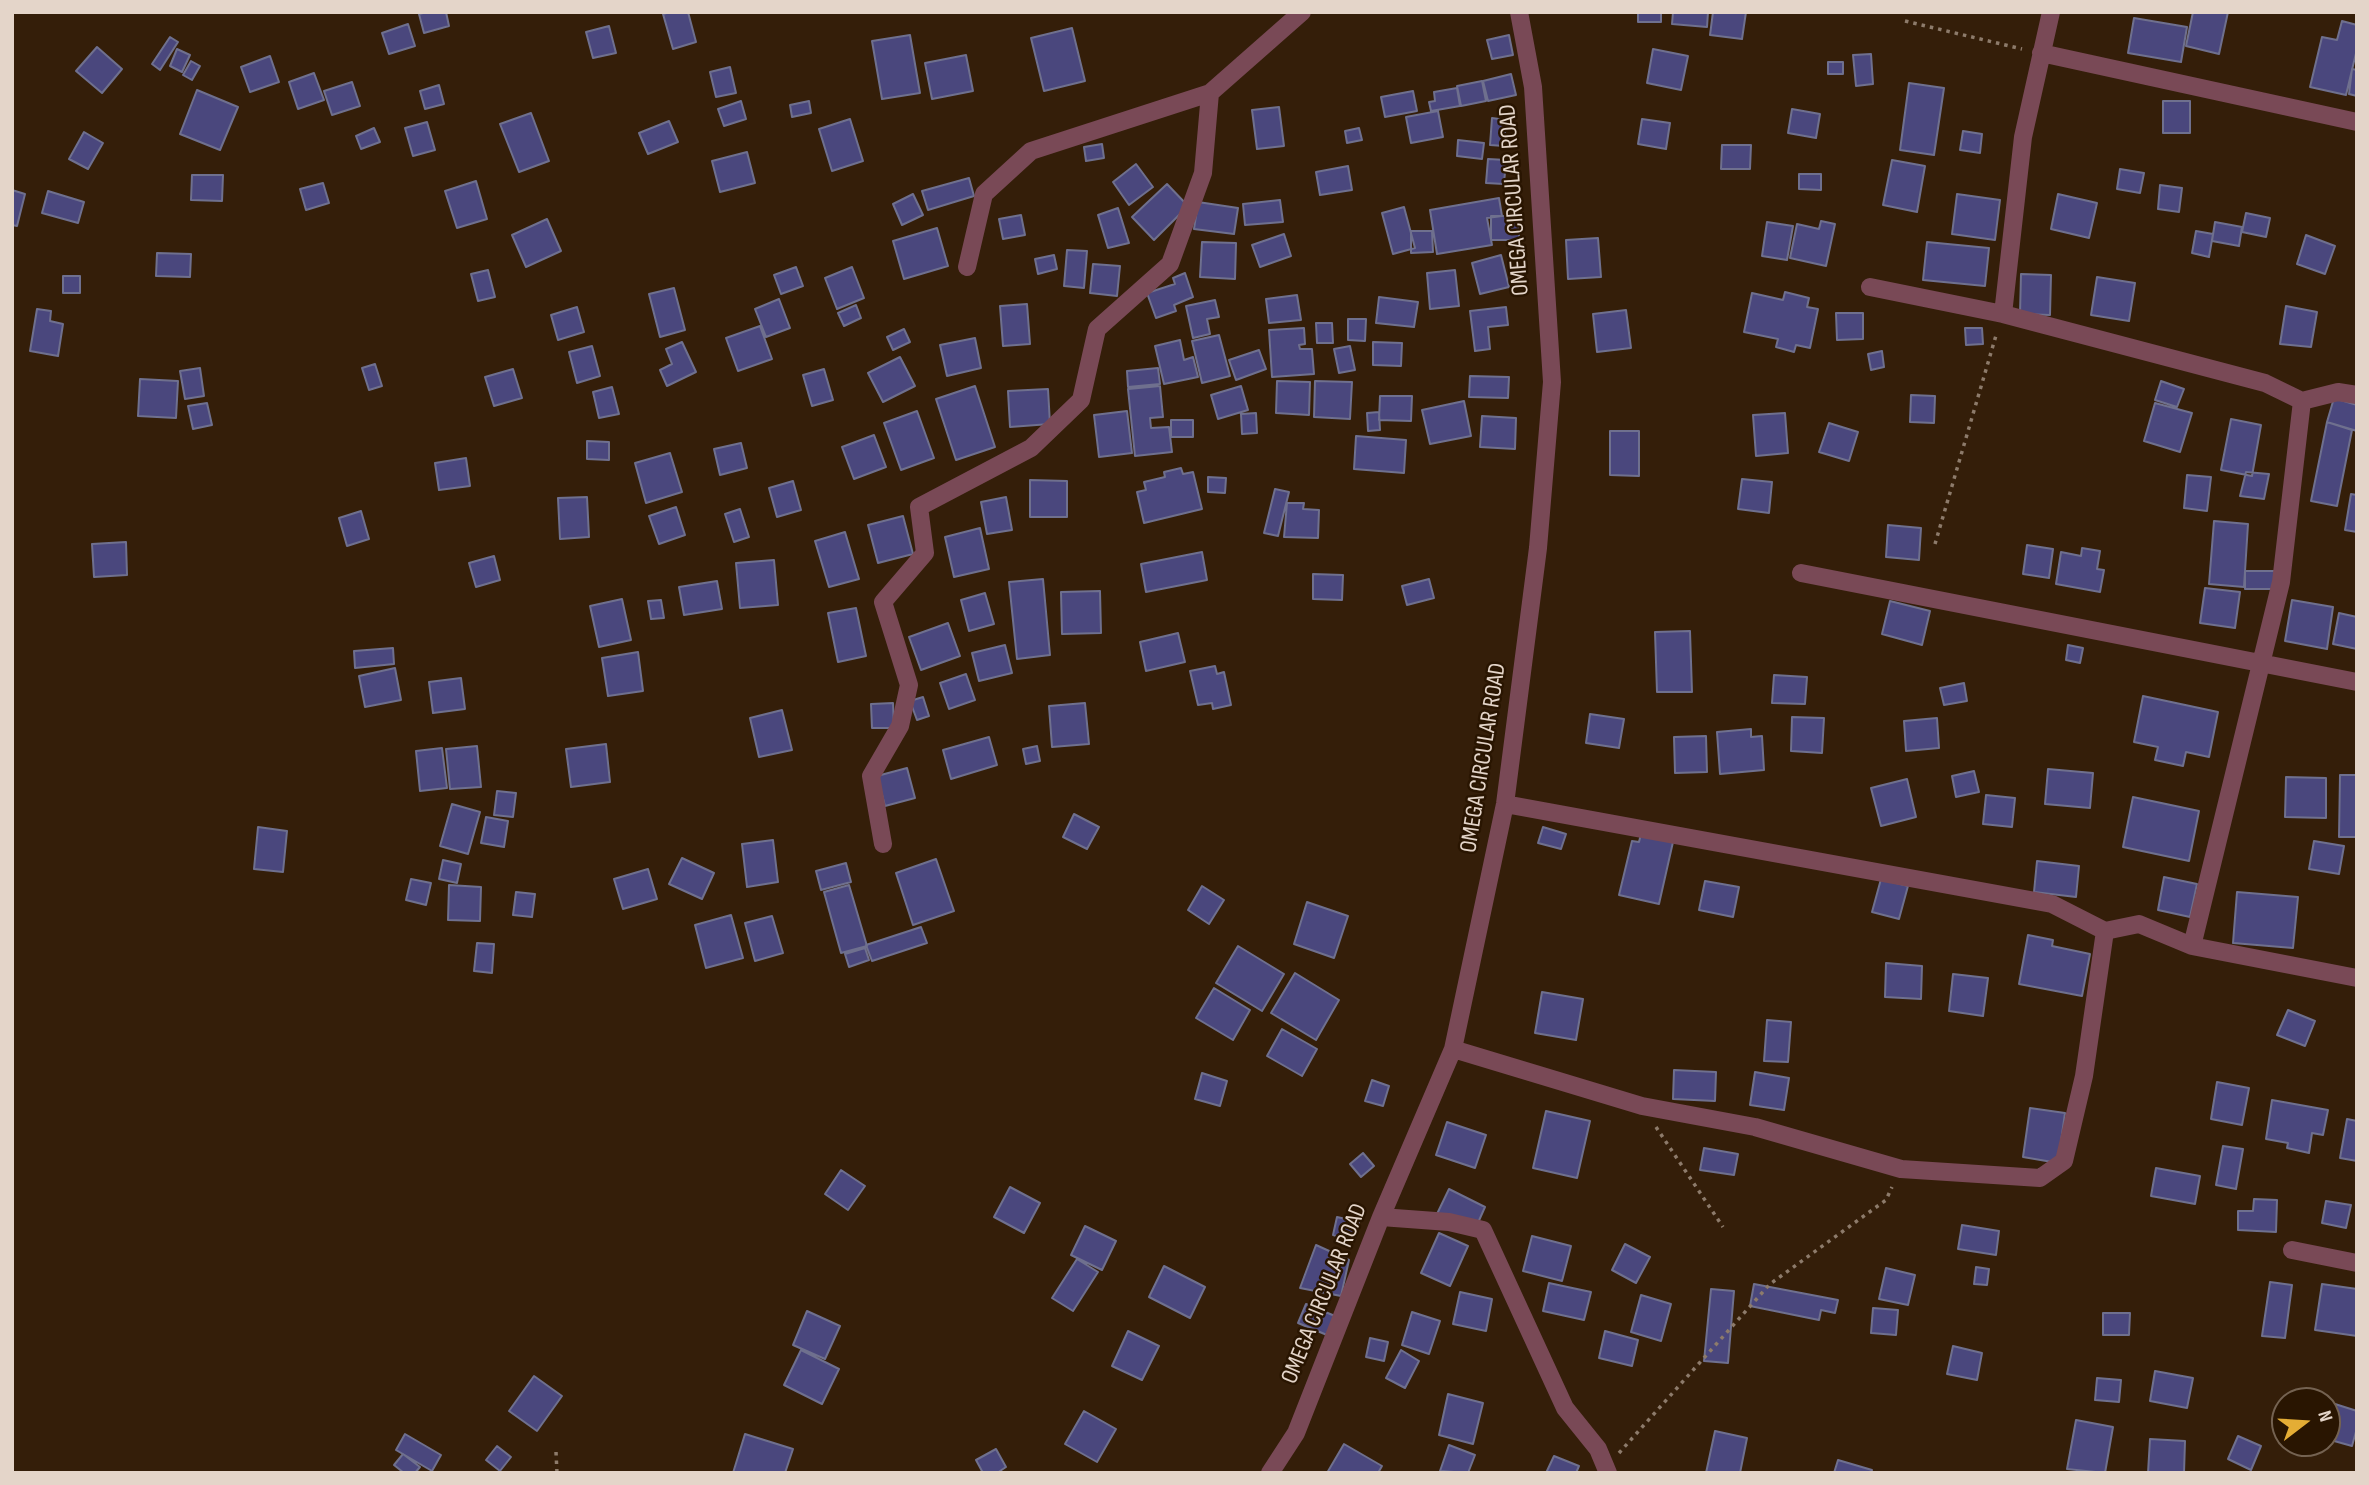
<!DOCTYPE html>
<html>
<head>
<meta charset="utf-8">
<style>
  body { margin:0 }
  #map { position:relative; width:2369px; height:1485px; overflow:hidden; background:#341e09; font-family:"Sofia Sans Condensed",sans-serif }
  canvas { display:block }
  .frame { position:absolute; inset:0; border:14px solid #e4d5c9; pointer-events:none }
  .north { position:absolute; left:2271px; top:1387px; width:70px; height:70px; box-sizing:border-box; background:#291501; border:2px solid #746251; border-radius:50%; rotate:73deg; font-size:19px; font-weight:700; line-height:28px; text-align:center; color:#e4d5c9 }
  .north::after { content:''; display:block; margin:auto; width:24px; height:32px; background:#e4ad35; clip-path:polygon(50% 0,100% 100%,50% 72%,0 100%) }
</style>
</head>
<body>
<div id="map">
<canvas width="2369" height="1485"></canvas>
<div class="frame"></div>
<div class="north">N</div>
</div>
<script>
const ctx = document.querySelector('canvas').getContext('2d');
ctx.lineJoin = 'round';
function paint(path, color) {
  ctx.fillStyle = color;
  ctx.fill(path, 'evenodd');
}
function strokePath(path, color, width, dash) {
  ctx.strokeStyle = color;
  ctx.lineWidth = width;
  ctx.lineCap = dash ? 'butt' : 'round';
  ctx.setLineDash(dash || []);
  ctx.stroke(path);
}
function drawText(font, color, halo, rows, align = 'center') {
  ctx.font = font + ' "Sofia Sans Condensed",sans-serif';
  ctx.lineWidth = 5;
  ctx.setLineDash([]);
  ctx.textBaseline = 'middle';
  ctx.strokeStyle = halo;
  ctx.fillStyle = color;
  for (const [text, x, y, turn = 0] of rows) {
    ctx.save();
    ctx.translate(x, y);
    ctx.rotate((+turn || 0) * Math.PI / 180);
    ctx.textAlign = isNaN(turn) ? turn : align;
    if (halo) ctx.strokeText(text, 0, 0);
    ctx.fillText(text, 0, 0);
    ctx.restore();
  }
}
const building = new Path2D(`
  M427,12H446L449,26L424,33L419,14Z
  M670,12H688L696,42L673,49L663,14Z
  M1638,12H1661V22H1638Z
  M1673,12H1708L1707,27L1672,24Z
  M1713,12H1746L1742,39L1710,35Z
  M2193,12H2228L2219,54L2186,46Z
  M2134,18L2187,27L2181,62L2128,53Z
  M2342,21L2357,25V49L2346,95L2310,87L2322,37L2337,40Z
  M408,24L415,46L389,54L382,33Z
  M609,26L616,53L593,58L586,32Z
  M1072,28L1085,81L1044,91L1031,38Z
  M910,35L920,93L882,99L872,41Z
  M1509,35L1513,55L1492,59L1487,40Z
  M170,37L178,42L160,70L152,64Z
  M97,47L122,69L102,93L76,71Z
  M177,49L190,55L182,72L170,66Z
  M1653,49L1688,56L1681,90L1647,83Z
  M1871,54L1873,84L1856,86L1853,55Z
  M966,55L973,91L932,99L925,63Z
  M270,56L279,82L250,92L241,67Z
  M191,61L200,66L192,80L183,75Z
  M1828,62H1843V74H1828Z
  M730,67L736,93L716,97L710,72Z
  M2352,69L2357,70V96L2349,94Z
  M314,73L324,100L298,109L289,82Z
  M1511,74L1516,95L1488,101L1483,81Z
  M1482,81L1486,101L1461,106L1457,86Z
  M352,82L360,106L332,115L324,91Z
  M1909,83L1944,88L1934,155L1900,150Z
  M439,85L444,104L425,109L420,91Z
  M1457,88L1460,106L1431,111L1429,102L1435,101L1434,92Z
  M197,90L238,107L220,150L180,134Z
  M1413,91L1417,111L1385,117L1381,97Z
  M741,101L746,119L724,126L718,109Z
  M809,101L811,113L792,117L790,105Z
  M2163,101H2190V133H2163Z
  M1279,107L1284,146L1257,149L1252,110Z
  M1792,109L1820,114L1816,138L1788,133Z
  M1438,111L1443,137L1411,143L1406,117Z
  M531,113L549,161L519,172L500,124Z
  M1492,118L1506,120L1504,146L1490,145Z
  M850,119L863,161L832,171L819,129Z
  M1642,119L1670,123L1666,149L1638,144Z
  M669,121L678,142L648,154L639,133Z
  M427,122L435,150L413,156L405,128Z
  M374,128L380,142L361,149L356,136Z
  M1359,128L1362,140L1347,143L1345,131Z
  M1963,131L1982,134L1980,153L1960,150Z
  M84,132L103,143L88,169L69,159Z
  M1458,140L1484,143L1482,159L1457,156Z
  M1102,144L1104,158L1086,161L1084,147Z
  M1722,145H1751L1750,169H1721Z
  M747,152L755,183L720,192L712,161Z
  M1488,159L1506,160L1504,184L1486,183Z
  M1892,160L1925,166L1917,212L1883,205Z
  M1136,164L1153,187L1129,205L1113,182Z
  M1348,166L1352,190L1320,195L1316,172Z
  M2120,169L2144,173L2140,193L2117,189Z
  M1799,174H1821V190L1799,189Z
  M192,175H223L222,201L191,200Z
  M969,178L974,196L928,210L922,191Z
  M476,181L487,219L457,228L445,191Z
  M323,183L329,203L306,210L300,189Z
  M1167,184L1188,206L1154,240L1132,217Z
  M2160,185L2182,188L2179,212L2158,209Z
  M12,190L25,194L17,226L12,225Z
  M48,191L84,202L78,223L42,213Z
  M913,194L923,215L902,225L893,204Z
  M1957,194L2000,200L1995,240L1952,234Z
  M2058,194L2097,203L2089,238L2051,229Z
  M1499,198L1502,216L1487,218L1492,245L1437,254L1430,210Z
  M1280,200L1283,222L1245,225L1243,204Z
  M1198,202L1238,208L1234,234L1194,229Z
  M1404,207L1415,248L1393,254L1382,213Z
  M1118,208L1129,243L1108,248L1098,215Z
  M2246,213L2270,218L2266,237L2242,232Z
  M1021,215L1025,235L1003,239L999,219Z
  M1491,216H1519V240H1491Z
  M547,219L561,251L526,267L512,235Z
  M1821,221L1835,224L1826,266L1790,258L1797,224L1819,229Z
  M1767,222L1793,226L1787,260L1762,256Z
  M2215,222L2242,227L2239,246L2212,241Z
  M937,228L948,266L904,279L893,241Z
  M1411,231H1432L1433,252L1411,253Z
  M2196,231L2213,234L2209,257L2192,253Z
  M1284,234L1291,256L1260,267L1252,245Z
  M2306,235L2335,246L2325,274L2297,264Z
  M1598,238L1601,277L1568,279L1566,240Z
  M1202,242L1236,243L1235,279L1200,277Z
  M1927,242L1989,248L1985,286L1923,280Z
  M1067,250L1087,251L1084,288L1064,286Z
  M157,253L191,254L190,277L156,276Z
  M1054,255L1057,269L1038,274L1035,259Z
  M1501,255L1509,287L1480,294L1472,263Z
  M1093,264L1120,266L1117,296L1090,293Z
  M796,267L803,286L781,294L774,275Z
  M852,267L864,298L837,309L825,278Z
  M488,270L495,297L478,301L471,274Z
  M1455,270L1459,306L1430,309L1427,273Z
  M1185,273L1193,297L1174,305L1176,311L1156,318L1147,293L1175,284L1173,278Z
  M2021,274L2051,275L2050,315L2020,314Z
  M63,276H80V293H63Z
  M2097,277L2135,283L2129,321L2091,315Z
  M674,288L685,330L660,337L649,294Z
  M1785,292L1809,298L1807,307L1818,309L1810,348L1796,345L1794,352L1776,347L1778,339L1744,332L1752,293L1783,300Z
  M1297,295L1301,320L1269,323L1266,299Z
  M1379,297L1418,302L1414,327L1376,323Z
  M779,299L790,328L766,337L755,309Z
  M1215,300L1219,317L1207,319L1210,334L1193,338L1186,306Z
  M1027,304L1030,344L1003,346L1000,306Z
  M856,305L861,318L844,326L838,313Z
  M2286,306L2317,312L2311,347L2280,344Z
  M577,307L584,332L558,340L551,315Z
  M1506,307L1508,325L1488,327L1490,349L1475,351L1470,311Z
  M37,309L51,311L50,321L63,324L58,356L30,351Z
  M1626,310L1631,348L1597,352L1593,314Z
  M1836,313H1863V339L1837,340Z
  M1348,319H1366L1365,341L1348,340Z
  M1316,323H1332L1333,343H1317Z
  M760,326L772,359L738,371L726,338Z
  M1304,328L1305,344L1299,345L1300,349H1312L1314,374L1272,377L1269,330Z
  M1965,328H1982L1983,344L1966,345Z
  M904,329L910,342L893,350L887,337Z
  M1219,335L1230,376L1202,383L1192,341Z
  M975,338L981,368L947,376L940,345Z
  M1180,340L1184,360L1193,357L1198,377L1164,384L1155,346Z
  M682,342L696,372L667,386L660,370L672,364L666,349Z
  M1373,342L1402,343L1401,366L1373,365Z
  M592,346L600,376L577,383L569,352Z
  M1350,346L1355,370L1339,373L1334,349Z
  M1259,350L1266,369L1236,380L1229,360Z
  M1882,351L1884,367L1871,370L1868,354Z
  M900,357L915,386L883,402L868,373Z
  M375,364L382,386L369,390L362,368Z
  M200,368L204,396L185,399L180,371Z
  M1158,368L1160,384L1128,387L1127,371Z
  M513,369L522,398L494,406L485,377Z
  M824,369L833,400L812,406L803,375Z
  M1470,376L1509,377L1508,398L1469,397Z
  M140,379L178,381L176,418L138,416Z
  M1277,381L1310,382L1309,415L1276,413Z
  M1315,381L1352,382L1350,419L1314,417Z
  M2161,381L2184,389L2177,407L2155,400Z
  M975,386L995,447L956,460L936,399Z
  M1160,386L1163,417L1150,418L1151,428L1169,427L1172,452L1135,456L1128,389Z
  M1241,386L1248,410L1218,419L1211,395Z
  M612,387L619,414L599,418L593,392Z
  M1048,389L1050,424L1010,427L1008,391Z
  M1911,395L1935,396L1934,423L1910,422Z
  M1380,396H1412L1411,421L1379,420Z
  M2334,398L2357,405V431L2327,422Z
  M1464,401L1471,436L1430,444L1422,410Z
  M207,403L212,425L193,429L188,406Z
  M2155,403L2192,413L2180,452L2144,441Z
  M917,411L934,458L901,470L884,423Z
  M1127,411L1132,453L1099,457L1094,415Z
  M1379,412L1380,430L1368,431L1367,413Z
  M1256,413L1257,433L1242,434L1241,414Z
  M1785,413L1788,453L1756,456L1753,415Z
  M1482,416L1516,418L1515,449L1480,447Z
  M2231,419L2261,425L2252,476L2221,470Z
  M1171,420H1193V437H1171Z
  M2327,422L2352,430L2337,506L2311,501Z
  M1829,423L1858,432L1849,461L1819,452Z
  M1610,431H1639V476L1610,475Z
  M874,435L886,467L854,479L842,447Z
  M1356,436L1406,440L1404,473L1354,469Z
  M587,441L609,442V460L587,459Z
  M741,443L747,468L720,475L714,449Z
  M670,453L682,492L646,503L635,463Z
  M466,458L470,486L439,490L435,463Z
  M1181,468L1183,474L1193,472L1202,509L1144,523L1137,492L1146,490L1144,482L1165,477L1164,472Z
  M2246,472L2269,474L2264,499L2240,496Z
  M2187,475L2211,477L2207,511L2184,508Z
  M1208,477L1226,478L1225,493L1208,492Z
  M1742,479L1772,482L1769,513L1738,509Z
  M1030,480L1067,481V517H1030Z
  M793,481L801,510L777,517L769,488Z
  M1275,489L1289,492L1278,536L1264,533Z
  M2351,494L2357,495V532L2345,530Z
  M587,497L589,537L560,539L558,498Z
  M1006,497L1012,530L987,534L981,502Z
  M1287,503H1304L1303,509L1319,510L1318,538L1284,537Z
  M676,507L685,535L659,544L649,516Z
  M740,509L749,537L734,542L725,514Z
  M361,511L369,539L347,546L339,518Z
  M903,516L913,554L878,563L868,525Z
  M2214,521L2248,524L2244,587L2209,584Z
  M1888,525L1921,528L1919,560L1886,557Z
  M980,528L989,569L954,577L945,537Z
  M845,532L859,579L829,587L815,541Z
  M126,542L127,575L94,577L92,544Z
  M2027,545L2053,549L2049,578L2023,574Z
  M2082,548L2100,551L2097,569L2104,570L2100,592L2056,584L2061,552L2081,556Z
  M1202,552L1207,580L1146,592L1141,564Z
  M494,556L500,580L476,587L469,563Z
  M774,560L778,605L740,608L736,563Z
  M2245,571H2277V589H2245Z
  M1313,574L1343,575L1342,600L1313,599Z
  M1043,579L1050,655L1017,659L1009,582Z
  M1429,579L1434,598L1407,605L1402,586Z
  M717,581L722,609L684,615L679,587Z
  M2205,588L2240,592L2235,628L2200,623Z
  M1100,591L1101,633L1062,634L1061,592Z
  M985,593L994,624L969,631L961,600Z
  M622,599L631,640L599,647L590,606Z
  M661,600L664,618L651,619L648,601Z
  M2292,600L2333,607L2327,649L2285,641Z
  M1890,601L1930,611L1922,645L1882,634Z
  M856,608L866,656L838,662L828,613Z
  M2339,613L2357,617V649L2333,644Z
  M948,623L960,656L921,670L909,637Z
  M1690,631L1692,692H1657L1655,632Z
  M1178,633L1185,662L1146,671L1140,642Z
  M1005,645L1012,673L979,681L972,653Z
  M2068,645L2083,648L2080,663L2066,660Z
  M393,648L394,664L355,668L354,651Z
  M638,652L643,691L608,696L602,658Z
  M1215,666L1217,674L1224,672L1231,705L1213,709L1212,703L1198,705L1190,671Z
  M395,668L401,700L365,707L359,676Z
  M966,674L975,700L949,709L940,683Z
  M1774,675L1807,677L1805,704L1772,703Z
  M461,678L465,709L433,713L429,682Z
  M1964,683L1967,701L1944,705L1940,688Z
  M2143,696L2218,712L2209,757L2186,752L2183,766L2155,760L2158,747L2134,742Z
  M923,697L929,716L917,720L910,701Z
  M893,703L894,728H872L871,704Z
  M1085,703L1089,744L1052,747L1049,706Z
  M782,710L792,750L759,757L750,718Z
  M1590,714L1624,719L1619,748L1586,743Z
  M1792,717L1824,718L1822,753L1791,751Z
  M1937,718L1939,748L1906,751L1904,721Z
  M1751,729V737L1762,736L1764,770L1720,774L1717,732Z
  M1706,736L1707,772L1675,773L1674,737Z
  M989,737L997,765L951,779L943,750Z
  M606,744L610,782L571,787L566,749Z
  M477,746L481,787L450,789L446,749Z
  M1037,746L1040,761L1026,764L1023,749Z
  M442,748L447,788L420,791L416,751Z
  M907,768L915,798L885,806L877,776Z
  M2048,769L2093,773L2090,808L2045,804Z
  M1974,771L1979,792L1956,797L1952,776Z
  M2340,775H2357V837H2339Z
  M2286,777L2326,778V818L2285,817Z
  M1907,779L1916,817L1881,826L1871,788Z
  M497,791L516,793L513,817L494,815Z
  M1986,795L2015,798L2012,827L1983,824Z
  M2133,797L2199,811L2189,861L2123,847Z
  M452,804L480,812L468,854L440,846Z
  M1074,814L1099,827L1087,849L1063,837Z
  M486,817L508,821L504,847L481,843Z
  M258,827L287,831L283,872L254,869Z
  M1543,827L1566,834L1561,849L1538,843Z
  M1641,834L1673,842L1659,904L1619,895L1632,841L1639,842Z
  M773,840L778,882L747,887L742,844Z
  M2314,841L2344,846L2339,874L2309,869Z
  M682,858L714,873L702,899L669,884Z
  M936,859L954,911L913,925L896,873Z
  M443,860L461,864L457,883L439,879Z
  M2037,861L2079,866L2076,897L2034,892Z
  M846,863L851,882L821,890L816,871Z
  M648,869L657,899L623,909L614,879Z
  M2164,877L2197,884L2190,917L2158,910Z
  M411,879L431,883L426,905L406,900Z
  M1881,879L1908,886L1899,919L1872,912Z
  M1705,881L1739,887L1733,917L1699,910Z
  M449,885L481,887L480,921L448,920Z
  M849,885L867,946L841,953L824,892Z
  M1202,886L1224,900L1209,924L1188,910Z
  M516,892L535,894L532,917L513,915Z
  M2237,892L2298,897L2293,948L2233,943Z
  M1307,902L1348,916L1334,958L1294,944Z
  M731,915L743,958L706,968L695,925Z
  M772,916L783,953L755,961L745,923Z
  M921,927L927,943L872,961L866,945Z
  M2028,935L2053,940L2052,946L2090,954L2082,996L2019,984Z
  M477,943L494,944L492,973L474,971Z
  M1238,946L1284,974L1262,1011L1216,983Z
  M865,948L869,960L849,967L845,954Z
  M1886,963L1922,966L1921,999L1885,997Z
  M1295,973L1339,1000L1316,1040L1271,1013Z
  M1953,974L1988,978L1983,1016L1949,1011Z
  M1214,988L1250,1010L1233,1040L1196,1018Z
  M1542,992L1583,999L1576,1040L1535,1033Z
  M2288,1010L2315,1021L2305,1046L2277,1035Z
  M1767,1020L1791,1022L1788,1062L1764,1061Z
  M1282,1029L1317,1049L1302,1076L1267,1056Z
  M1674,1070L1716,1072L1715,1101L1673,1099Z
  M1755,1072L1789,1078L1784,1110L1750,1105Z
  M1202,1073L1227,1081L1220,1106L1195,1099Z
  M1372,1080L1389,1086L1383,1106L1365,1101Z
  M2217,1082L2249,1088L2242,1125L2211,1119Z
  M2272,1100L2328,1110L2323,1135L2312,1133L2309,1153L2287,1148L2288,1143L2266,1139Z
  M2030,1108L2065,1113L2058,1163L2023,1157Z
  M1546,1111L1590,1121L1577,1178L1533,1168Z
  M2347,1119L2357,1121V1161L2340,1158Z
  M1447,1122L1486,1135L1475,1168L1436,1155Z
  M2223,1146L2243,1149L2236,1189L2216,1185Z
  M1704,1148L1738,1154L1734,1175L1700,1170Z
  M1363,1153L1374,1166L1361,1177L1350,1164Z
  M2156,1168L2200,1176L2195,1204L2151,1196Z
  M841,1170L865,1186L848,1210L825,1194Z
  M1010,1187L1040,1203L1024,1233L994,1217Z
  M1449,1189L1485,1207L1477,1225L1436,1216Z
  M2254,1199L2277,1200L2276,1232L2238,1230V1211H2253Z
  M2326,1201L2351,1205L2346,1228L2322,1223Z
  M1337,1217L1359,1222L1354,1241L1333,1235Z
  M1962,1225L1999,1231L1996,1255L1958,1249Z
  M1085,1226L1116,1241L1102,1270L1071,1255Z
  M1439,1233L1468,1246L1450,1286L1421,1273Z
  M1532,1236L1571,1246L1562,1281L1523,1271Z
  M1625,1244L1650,1257L1636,1283L1612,1270Z
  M1316,1245L1349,1260L1341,1296L1300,1288Z
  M1077,1259L1098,1272L1073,1311L1052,1298Z
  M1164,1266L1205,1287L1190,1318L1149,1297Z
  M1976,1267L1989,1269L1987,1285L1974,1284Z
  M1886,1268L1915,1275L1908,1305L1879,1299Z
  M2270,1282L2292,1285L2285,1338L2262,1336Z
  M1549,1283L1591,1292L1584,1320L1543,1311Z
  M1754,1284L1838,1300L1835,1313L1821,1310L1819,1320L1750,1306Z
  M2322,1284L2357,1289V1336L2315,1330Z
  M1711,1289L1734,1291L1728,1363L1704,1361Z
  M1460,1292L1492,1299L1486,1331L1453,1324Z
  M1641,1295L1671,1304L1661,1341L1631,1332Z
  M1306,1304L1335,1316L1327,1335L1298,1323Z
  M1873,1308L1898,1310L1896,1335L1871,1333Z
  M807,1311L840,1326L825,1359L793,1345Z
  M1412,1312L1440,1321L1429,1354L1402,1345Z
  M2103,1313H2130L2129,1335H2103Z
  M1128,1331L1159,1346L1142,1380L1112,1366Z
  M1605,1331L1638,1340L1632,1366L1599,1358Z
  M1370,1338L1388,1342L1384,1361L1366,1357Z
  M1953,1346L1982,1353L1977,1380L1947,1374Z
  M801,1350L839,1369L822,1404L784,1385Z
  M1401,1350L1419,1361L1405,1388L1386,1378Z
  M2155,1371L2193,1378L2187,1408L2150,1401Z
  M534,1376L562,1396L537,1431L509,1411Z
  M2097,1378L2121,1380L2119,1402L2095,1400Z
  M1448,1394L1483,1403L1473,1444L1439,1435Z
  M2335,1404L2357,1411V1428L2352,1446L2327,1439Z
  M1084,1411L1116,1429L1097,1462L1065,1444Z
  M2076,1420L2113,1427L2105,1473L2067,1469Z
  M1715,1431L1747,1438L1740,1473H1706Z
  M405,1434L441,1455L432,1471L396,1450Z
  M745,1434L793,1449L785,1473H733Z
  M2238,1436L2261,1446L2251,1470L2228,1459Z
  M2150,1439L2185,1441L2184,1473H2148Z
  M1344,1444L1382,1466L1378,1473H1327Z
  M1449,1445L1475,1455L1468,1473L1440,1471Z
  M497,1446L511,1457L500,1471L486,1460Z
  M996,1449L1006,1467L997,1473H983L976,1460Z
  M403,1454L420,1467L415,1473H404L394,1465Z
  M1554,1456L1579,1466L1576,1473H1546Z
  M1838,1460L1872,1470L1871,1473H1834Z`);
const path = new Path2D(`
  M1905,21L2022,49
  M1935,544L1997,332
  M1656,1127L1723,1227
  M556,1452L557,1473
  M1619,1453L1770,1284L1886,1200L1892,1187`);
const street = new Path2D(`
  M2041,53L2357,122
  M967,267L984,194L1031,151L1210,93L1302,12
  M1870,287L2003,314
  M2302,401L2338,392L2357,395
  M1801,573L2357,682
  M1505,804L2052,904L2105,931
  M883,844L871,776L900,726L909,685L883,602L925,553L919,507L1031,448L1081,400L1097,329L1170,264L1203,173L1210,93
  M2192,946L2357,978
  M1453,1049L1642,1106L1755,1127L1901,1169L2040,1178L2064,1161L2084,1076L2105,931L2139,924L2192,946L2281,582L2302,401L2265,383L2003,314L2023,137L2051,12
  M1381,1217L1449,1222L1483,1230L1565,1408L1598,1449L1608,1473
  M2292,1250L2357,1263
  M1270,1473L1296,1433L1381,1217L1453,1049L1505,804L1538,548L1552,382L1533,87L1519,12`);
const streetNames = [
  ["OMEGA CIRCULAR ROAD",1515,200,-94],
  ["OMEGA CIRCULAR ROAD",1484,758,-81],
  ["OMEGA CIRCULAR ROAD",1325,1294,-68]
];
paint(building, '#4a477d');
strokePath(building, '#6f708e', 2);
strokePath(path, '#8d7b6b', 3.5, [3.5, 5]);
strokePath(street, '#794956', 18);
drawText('24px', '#e4d5c9', '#291501', streetNames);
</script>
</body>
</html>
